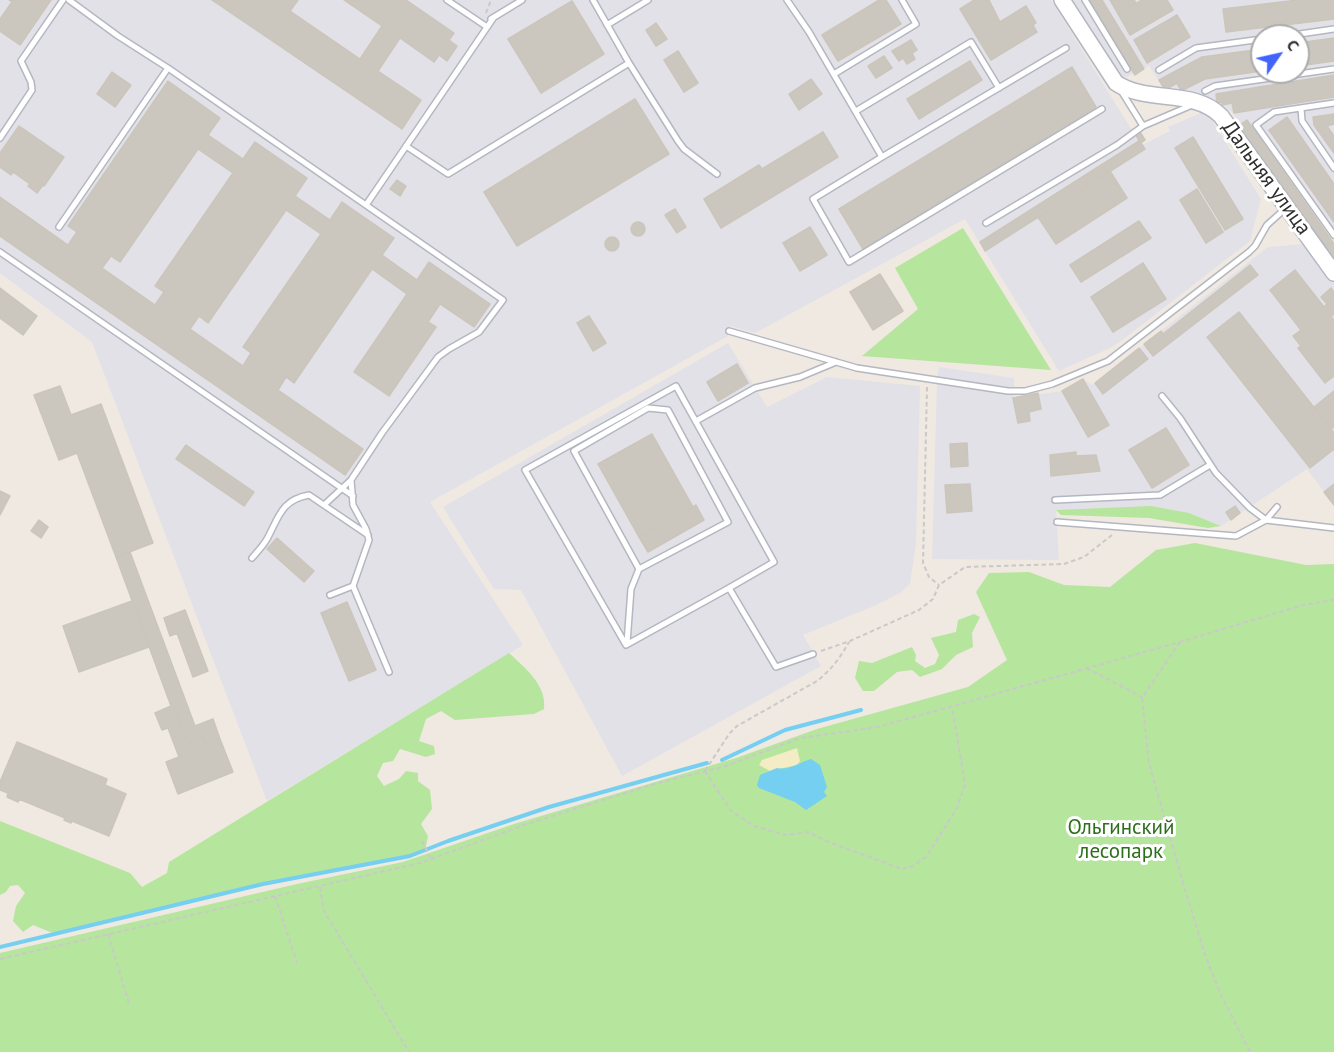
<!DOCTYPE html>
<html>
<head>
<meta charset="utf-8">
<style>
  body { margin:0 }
  #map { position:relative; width:1334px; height:1052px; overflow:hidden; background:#efe9e1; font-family:"PT Sans",sans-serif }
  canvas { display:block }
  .north { position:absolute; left:1250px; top:24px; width:60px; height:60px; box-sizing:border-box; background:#fff; border:2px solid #ababab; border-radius:50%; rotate:56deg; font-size:16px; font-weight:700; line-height:24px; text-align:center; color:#2e2e2e }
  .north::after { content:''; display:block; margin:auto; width:21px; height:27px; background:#4264fb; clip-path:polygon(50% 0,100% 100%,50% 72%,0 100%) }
</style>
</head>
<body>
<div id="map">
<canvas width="1334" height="1052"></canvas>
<div class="north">С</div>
</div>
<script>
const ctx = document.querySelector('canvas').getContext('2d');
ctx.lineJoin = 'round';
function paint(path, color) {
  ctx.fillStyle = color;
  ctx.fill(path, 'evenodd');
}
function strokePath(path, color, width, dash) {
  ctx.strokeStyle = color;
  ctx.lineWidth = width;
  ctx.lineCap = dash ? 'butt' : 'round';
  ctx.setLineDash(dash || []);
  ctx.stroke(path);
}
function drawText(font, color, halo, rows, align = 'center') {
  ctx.font = font + ' "PT Sans",sans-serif';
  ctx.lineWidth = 6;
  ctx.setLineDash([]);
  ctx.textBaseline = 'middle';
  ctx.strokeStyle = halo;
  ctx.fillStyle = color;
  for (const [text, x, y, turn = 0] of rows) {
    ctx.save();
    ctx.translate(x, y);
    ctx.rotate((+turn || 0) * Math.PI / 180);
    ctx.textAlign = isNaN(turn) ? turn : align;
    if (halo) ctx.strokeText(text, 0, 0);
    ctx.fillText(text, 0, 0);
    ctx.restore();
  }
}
const industrial = new Path2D(`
  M0,0H1051L1135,135L1140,132L1145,140L1141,143L1142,145L1170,131L1168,127L1201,113L1206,114L1211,119L1261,199L1250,241L1121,341L1110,348L1059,371L965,219L755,333L731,326L728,336L430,502L523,645L267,801L92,342L0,273Z
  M1070,0H1334V252L1233,113L1220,104L1208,102L1205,97L1165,90L1149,66L1124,78L1117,73ZM1262,36H1298V72H1262Z
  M1306,244L1334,283V505L1307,469L1221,526L1189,513L1056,510L1059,560L932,559L937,380L939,367L1014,378V398L1062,391L1083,379L1092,385L1268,247Z
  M728,343L767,407L827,377L920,386L916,543L910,584L900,593L874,606L803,635L821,666L622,776L521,590L494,589L443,507Z`);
const green = new Path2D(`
  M963,228L1051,370L862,356L918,309L895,268Z
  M1151,506L1189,513L1221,526L1208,528L1149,518L1061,515L1056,510Z
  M1195,543L1306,565L1334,564V1052H0V953L297,884L403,862L514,824L736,758L817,729L968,687L1007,660L976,592L989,573L1029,572L1064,585L1110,587L1156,550Z
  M974,614L980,617L972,633L973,647L956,655L942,669L920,677L912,670L897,672L874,691H863L855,678L859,661L872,663L912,647L916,655L915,661L925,668L935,664L939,655L931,638L956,632L958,620Z
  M509,653C525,668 547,685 544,709L534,714L455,720L441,711L426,719L419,741L434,746L435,754L426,757L400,749L393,761L383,763L377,776L384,786L399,779L406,771L418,773V781L430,790L432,809L421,824L428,836L425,851L410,856L263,884L55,934L33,925L23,932L13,921L16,906L25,893L18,885L10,886L6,892L0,895V821L130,873L142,887L167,873L169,862Z`);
const sand = new Path2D(`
  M797,748L800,761L797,765L770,771L759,765L762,760Z`);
const water = new Path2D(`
  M811,759L820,765L827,787L824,792L827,796L806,810L795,802L759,788L757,785L760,775L777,768C789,771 800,762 811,759Z`);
const stream = new Path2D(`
  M722,760L785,730L861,710
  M0,947L263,884L410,856L448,841L549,807L707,763`);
const building = new Path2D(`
  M9,0H51L20,45L0,31V19L12,2Z
  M212,0H298L290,11L360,59L382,26L344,0H406L454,33L449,40L457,46L447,61L439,55L434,62L400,38L378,71L421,100L402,129Z
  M879,0H886L901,24L838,61L822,35Z
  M974,0H989L1000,22L1026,6L1036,23L1033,25L1037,32L991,60L960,9Z
  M1090,0H1102L1144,69L1135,75Z
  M1110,0H1134L1136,3L1118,14Z
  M1142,0H1167L1173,10L1130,35L1118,14Z
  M1298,0H1334V19L1226,32L1223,9Z
  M572,1L604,54L541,93L508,39Z
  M1177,15L1190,37L1147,63L1134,40Z
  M656,23L667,39L656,46L646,30Z
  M1334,38V61L1298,66V43Z
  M911,40L917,50L912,53L915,59L907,64L903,58L899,61L892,51Z
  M1262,49V71L1205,79L1181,91L1177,83L1165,90L1159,80L1202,57Z
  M678,51L698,83L684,92L664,60Z
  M884,56L892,68L876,78L868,66Z
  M970,61L982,80L919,119L907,99Z
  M1072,67L1096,107L863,249L839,209Z
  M112,72L131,85L115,107L97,94Z
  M1334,75V97L1234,113L1232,103L1222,105V102L1217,103L1216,94Z
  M811,79L822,94L799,110L789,94Z
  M168,81L220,118L208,135L243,159L255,142L307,178L295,196L330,220L342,202L394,238L382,255L417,280L429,262L490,304L474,327L440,304L428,322L436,327L389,396L354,372L407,294L372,269L294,383L286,377L278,390L363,449L345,475L0,236V197L68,245L77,232L68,226ZM198,149L233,173L155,286L164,292L155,305L102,268L111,256L120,262ZM286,210L321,234L243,347L251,353L243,366L190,329L199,316L208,323Z
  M635,99L669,154L517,246L484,192Z
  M1334,114V124L1327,126L1334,136V153L1314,125L1313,117Z
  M1287,117L1334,184V222L1269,130Z
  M1247,120L1334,244V269L1235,128Z
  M19,126L64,157L44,186L43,185L37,193L28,186L30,184L13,172L11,175L0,167V153Z
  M823,132L838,157L721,228L704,199L759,165L762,169Z
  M1140,132L1145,140L1141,143L1145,149L985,251L980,242L1139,141L1136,135Z
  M1193,137L1243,219L1225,230L1175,148Z
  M1110,171L1127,198L1056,244L1038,217Z
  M397,180L406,186L400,196L390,189Z
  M1197,189L1223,232L1206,243L1180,200Z
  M675,209L686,227L677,233L665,215Z
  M1139,221L1151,238L1081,282L1070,265Z
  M631 229a7 7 0 1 1 14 0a7 7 0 1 1-14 0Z
  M810,227L827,255L800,271L783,243Z
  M605 244a7 7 0 1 1 14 0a7 7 0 1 1-14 0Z
  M1143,263L1166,299L1113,332L1091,297Z
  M1250,265L1258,275L1153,356L1144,344L1161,331L1163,334Z
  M1295,270L1324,307L1327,304L1321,297L1331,288L1334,292V314L1331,316L1334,321V376L1325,383L1298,348L1301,346L1293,336L1301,330L1270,290Z
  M880,274L903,311L873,330L850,292Z
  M0,288L37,316L23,335L0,318Z
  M1239,312L1334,433V449L1310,468L1207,337Z
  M589,316L606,343L593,351L577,323Z
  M1139,348L1148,359L1103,394L1095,383Z
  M737,364L748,383L718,401L707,382Z
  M1083,379L1109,425L1088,437L1062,391Z
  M60,386L71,415L101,404L153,543L116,557L77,453L59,460L34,395Z
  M1334,391V427L1331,429L1314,407Z
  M1038,393L1041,409L1029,412L1030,421L1018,423L1013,398Z
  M1166,428L1189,465L1152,488L1129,450Z
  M652,434L693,507L639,537L598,464Z
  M967,443L968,466L951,467L950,444Z
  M186,445L254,492L244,506L176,459Z
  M1076,452V456L1096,455L1100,471L1051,476L1050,455Z
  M970,484L972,511L947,513L945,485Z
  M1334,484V505L1324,492Z
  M0,491L10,496L0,515Z
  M696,505L704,520L648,552L639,537Z
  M1235,506L1240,513L1231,520L1226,512Z
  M39,520L48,527L41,538L31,531Z
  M277,538L314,571L304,582L267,549Z
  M130,552L195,726L213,719L220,739L206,745L203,737L188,743L173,706H171L116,557Z
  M132,601L149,647L79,672L63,626Z
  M347,602L376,670L349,681L321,613Z
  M185,610L208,671L193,677L177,633L170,636L164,618Z
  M171,706H173L188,743L203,737L206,745L220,739L233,772L178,794L166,762L179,757L168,728L162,730L155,713Z
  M17,742L107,779L105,785L126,794L109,836L72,821L71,823L64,820L65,818L19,799L18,802L7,797L8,793L0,790V782Z`);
const path = new Path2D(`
  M486,13L491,0
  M927,387L923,563L929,577L939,585
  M1180,642L1142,698L1149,763L1181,876L1205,955L1221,995L1250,1052
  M821,651L850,641L919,610L933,599L939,585L965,567L1064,564L1084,557L1112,535
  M1086,668L1142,697
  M705,771L731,811L754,826L785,835L809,832L826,841L902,869L913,866L926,857L957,808L965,784L952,707
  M705,771L729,734L737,726L817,681C831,670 840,658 849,642
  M422,841L431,859
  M320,887L324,911L409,1052
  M275,896L297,963
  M108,934L129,1003
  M0,959L420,863L524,825L654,784L726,766L800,738L878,727L1180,642L1303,605L1334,600`);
const lane = new Path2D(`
  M69,0L118,36L168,68L503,300L479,332L449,349L438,357L382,433L351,480L324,505
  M447,0L487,27
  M593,0L629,63L678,141L684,149L717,174
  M787,0L809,32L882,157L1066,48
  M1085,0L1127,69
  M491,19L522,0
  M607,25L648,0
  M1286,36L1334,29
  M1159,70L1196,48L1262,39
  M834,74L916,24L902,0
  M1120,89L1143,126
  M1205,91L1215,86L1334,69
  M1334,103L1274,112L1256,125L1334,235
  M1301,108L1302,121L1334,168
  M856,111L971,42L999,88
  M0,138L32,90L31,82L21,61L63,0
  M406,146L448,174L629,63
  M882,157L813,199L849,262L1102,109
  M366,205L494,17
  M986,223L1117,145L1143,126L1192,105
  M59,227L168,68
  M0,252L353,496
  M729,331L857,368L1008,391H1025L1052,384L1108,361L1249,252L1255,246L1267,225L1286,208
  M1162,396L1180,418L1216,473L1250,508L1266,520L1334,528
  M696,421L755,388L800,377L836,362
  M351,480L353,505L366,529L369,540L353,586
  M1055,500L1160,495L1210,465
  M1057,522L1236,536L1266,520L1277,507
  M252,558C257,552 263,546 267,539C279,517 281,500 309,495L368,535
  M729,588L626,645L525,470L676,386L774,562L729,588L776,667L813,654
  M330,595L353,586L389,672
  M627,643L631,589L639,569L728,522L668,410L648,408L574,451L639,569`);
const secondary = new Path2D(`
  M1062,0L1116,83C1148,104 1193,88 1221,116L1334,273`);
const streetNames = [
  ["Дальняя улица",1266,178,54]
];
const parkNames = [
  ["Ольгинский",1121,828],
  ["лесопарк",1121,852]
];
paint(industrial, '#e3e1e8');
paint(green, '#b6e59e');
paint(sand, '#f3ecc5');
paint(water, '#75cff0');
strokePath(stream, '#75cff0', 4);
paint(building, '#cbc7bf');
strokePath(building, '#cbc5ba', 1.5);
strokePath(lane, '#b4b7c1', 8);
strokePath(secondary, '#b4b7c1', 18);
strokePath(path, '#c9c9c9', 2, [4.5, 3]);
strokePath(lane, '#fff', 5);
strokePath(secondary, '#fff', 15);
drawText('21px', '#2e2e2e', '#fff', streetNames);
drawText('21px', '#2c6e1b', '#fff', parkNames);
</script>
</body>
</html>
